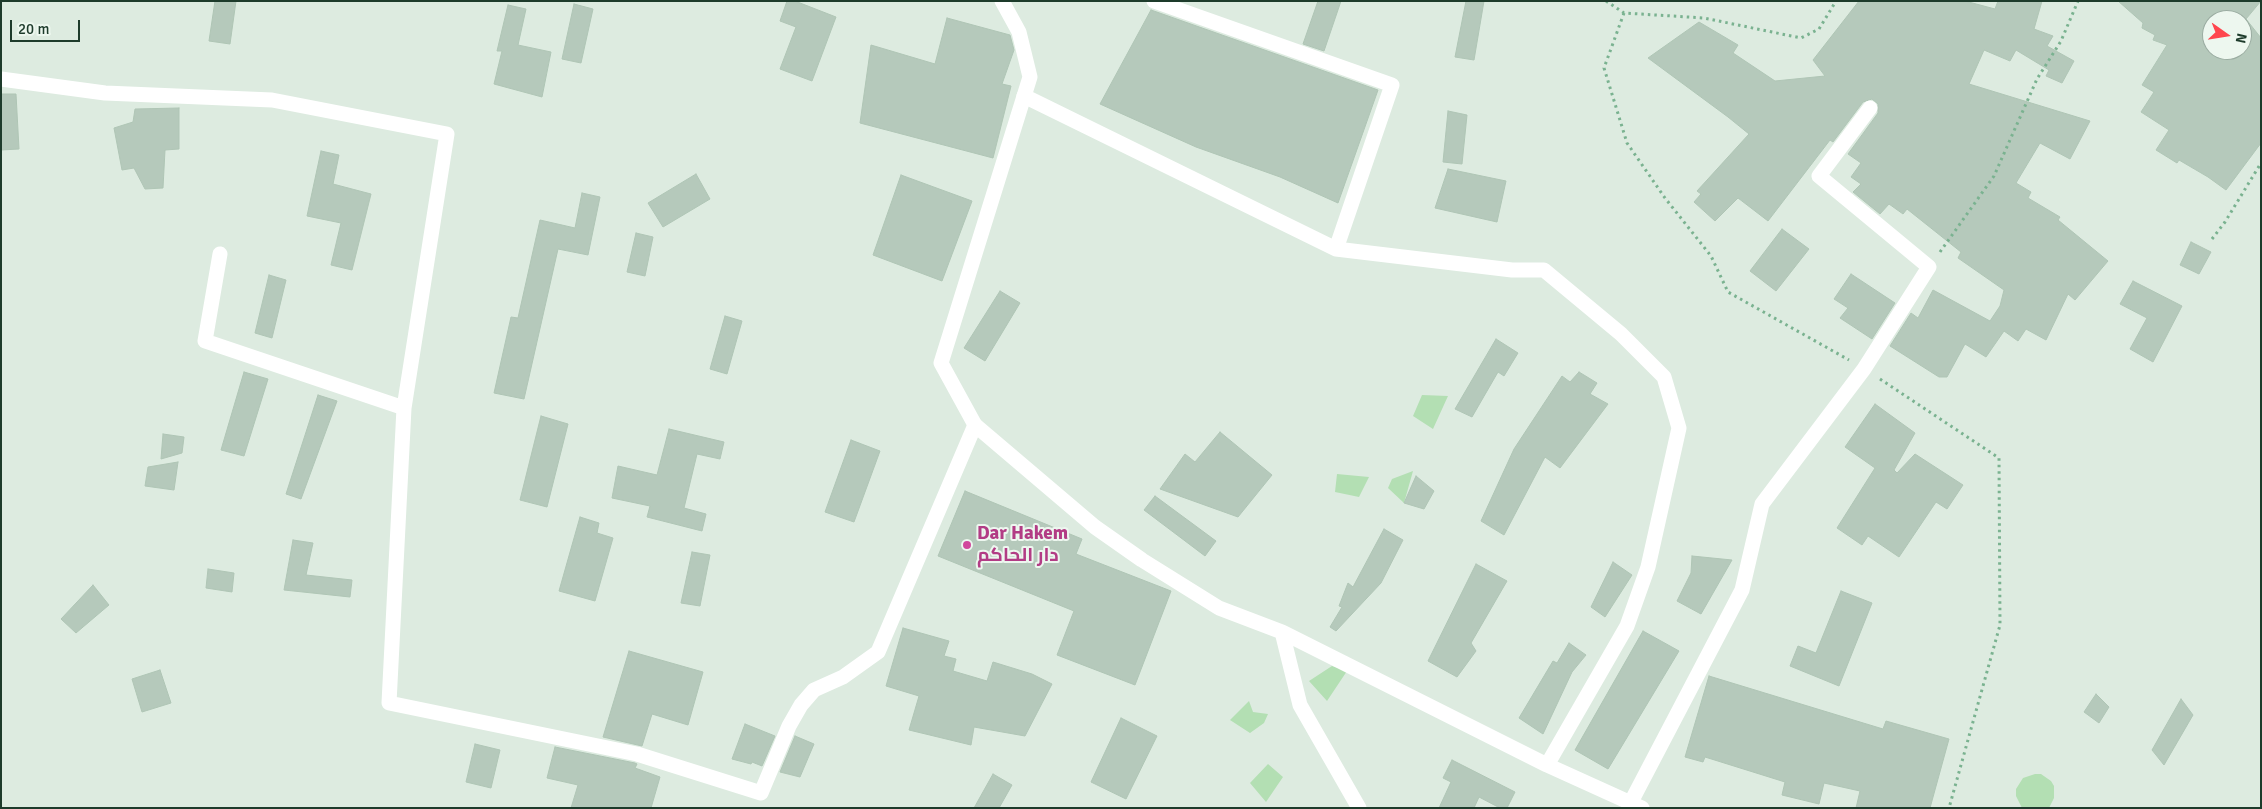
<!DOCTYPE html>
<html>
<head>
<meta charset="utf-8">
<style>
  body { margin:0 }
  #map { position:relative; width:2262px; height:809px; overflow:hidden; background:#ddebe0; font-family:Signika,sans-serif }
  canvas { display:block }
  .frame { position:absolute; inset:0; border:2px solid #1d3b2b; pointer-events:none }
  .north { position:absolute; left:2202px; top:10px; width:50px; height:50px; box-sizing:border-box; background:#edf7ef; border:1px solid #9aaca1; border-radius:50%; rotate:103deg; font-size:14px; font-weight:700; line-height:20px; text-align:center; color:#1d3b2b }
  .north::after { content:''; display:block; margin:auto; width:18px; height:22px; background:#ff464e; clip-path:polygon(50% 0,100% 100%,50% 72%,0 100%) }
  .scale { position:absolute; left:10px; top:20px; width:70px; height:22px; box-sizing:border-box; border:2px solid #1d3b2b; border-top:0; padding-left:6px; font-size:15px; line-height:18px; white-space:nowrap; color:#1d3b2b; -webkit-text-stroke:4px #edf7ef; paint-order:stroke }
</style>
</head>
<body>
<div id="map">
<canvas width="2262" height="809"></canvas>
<div class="frame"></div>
<div class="north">N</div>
<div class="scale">20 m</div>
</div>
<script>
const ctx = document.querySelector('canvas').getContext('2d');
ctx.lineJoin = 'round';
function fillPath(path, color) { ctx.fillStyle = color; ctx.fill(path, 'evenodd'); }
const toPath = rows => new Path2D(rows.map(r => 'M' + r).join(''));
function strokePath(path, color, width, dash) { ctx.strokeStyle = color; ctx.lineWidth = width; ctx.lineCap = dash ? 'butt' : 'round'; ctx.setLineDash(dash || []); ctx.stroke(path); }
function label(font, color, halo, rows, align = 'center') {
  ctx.font = font + ' Signika,Cairo,sans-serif'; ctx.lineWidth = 4; ctx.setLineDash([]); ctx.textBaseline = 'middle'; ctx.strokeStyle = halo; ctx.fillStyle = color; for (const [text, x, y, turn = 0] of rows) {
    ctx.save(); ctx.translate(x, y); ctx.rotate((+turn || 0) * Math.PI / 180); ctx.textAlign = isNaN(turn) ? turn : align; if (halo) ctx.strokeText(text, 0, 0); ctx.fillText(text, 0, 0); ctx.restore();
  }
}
const green = toPath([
  [1422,395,1448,396,1433,429,1413,416],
  [1413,471,1404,503,1388,488,1392,479],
  [1337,474,1369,477,1359,497,1335,492],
  [1332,666,1347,671,1327,701,1309,681],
  [1249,701,1253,712,1268,714,1264,723,1250,733,1230,720],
  [1268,764,1283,777,1266,802,1250,783],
  [2035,774,2041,774,2051,781,2054,786,2054,798,2049,808,2022,808,2016,796,2016,789,2023,778]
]);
const building = toPath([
  [215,1,236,1,230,44,209,41,215,1],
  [787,1,795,1,836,17,812,81,780,69,796,27,780,21,787,1],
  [1318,1,1341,1,1324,51,1303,44,1318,1],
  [1466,1,1484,1,1474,60,1455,57,1466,1],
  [1859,1,1965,1,1995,9,1998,1,2042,1,2034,29,2053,36,2047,46,2074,61,2062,83,2046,76,2049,70,2016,50,2010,61,1984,50,1969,84,2090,121,2070,159,2040,143,2016,183,2031,192,2028,198,2060,217,2058,220,2108,261,2075,300,2068,294,2046,340,2026,329,2018,341,2004,331,1986,357,1965,344,1947,377,1939,377,1890,346,1911,313,1918,318,1933,290,1990,321,2000,306,2004,290,1958,258,1961,252,1907,209,1903,214,1889,204,1880,214,1853,192,1861,184,1851,177,1861,163,1848,154,1878,113,1878,104,1872,99,1863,102,1833,142,1830,140,1768,221,1738,198,1715,221,1694,202,1701,194,1697,191,1749,134,1728,117,1648,58,1699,22,1738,45,1733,53,1775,81,1825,76,1813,60,1859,1],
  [2118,1,2261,1,2246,19,2261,38,2261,143,2226,190,2208,177,2179,160,2177,163,2156,150,2169,130,2141,112,2154,92,2142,85,2167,45,2153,40,2155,35,2142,28,2143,23,2118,1],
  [2212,20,2242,20,2242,50,2212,50,2212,20],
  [574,4,593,9,581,63,562,59,574,4],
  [508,5,526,9,518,45,551,52,542,97,494,84,502,51,497,51,508,5],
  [1151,10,1378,90,1338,203,1280,177,1196,147,1100,104,1151,10],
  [947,18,1010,35,1014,50,1002,84,1011,86,993,158,860,123,871,45,935,64,947,18],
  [1,94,16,94,19,149,1,150,1,94],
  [179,108,179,149,165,150,163,188,145,189,134,168,122,170,114,128,133,122,135,109,179,108],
  [1448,111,1467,115,1462,164,1443,162,1448,111],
  [321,151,339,155,333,184,371,194,352,270,331,265,341,223,307,216,321,151],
  [1448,169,1506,181,1497,222,1435,208,1448,169],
  [696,174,710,199,663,227,648,203,696,174],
  [901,175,972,201,942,281,873,255,901,175],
  [582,193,600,197,588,255,558,249,524,399,494,393,511,317,518,318,540,220,575,228,582,193],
  [1782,229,1809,249,1776,291,1750,271,1782,229],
  [636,233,653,237,645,276,627,272,636,233],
  [2191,242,2211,252,2199,274,2180,265,2191,242],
  [1851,274,1895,303,1872,339,1840,318,1848,308,1834,299,1851,274],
  [269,275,286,280,272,338,255,333,269,275],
  [2133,281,2182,306,2153,362,2130,349,2147,318,2120,304,2133,281],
  [1000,291,1020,303,985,361,964,348,1000,291],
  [725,316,742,321,727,374,710,369,725,316],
  [1496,339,1518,353,1504,376,1498,372,1472,417,1455,409,1496,339],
  [244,372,268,379,244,456,221,450,244,372],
  [1579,372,1597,383,1590,394,1608,404,1560,468,1545,457,1504,535,1481,521,1514,449,1562,376,1570,382,1579,372],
  [318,395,337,401,301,499,286,494,318,395],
  [1875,404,1915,433,1894,470,1897,473,1915,454,1963,485,1947,509,1936,502,1899,557,1868,536,1862,545,1837,528,1875,468,1845,447,1875,404],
  [541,416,568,424,547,507,520,500,541,416],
  [669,429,724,442,720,459,697,454,684,508,706,514,702,531,647,517,650,506,612,498,618,466,657,475,669,429],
  [1220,432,1272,475,1238,517,1160,489,1185,454,1195,462,1220,432],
  [163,434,184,437,182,453,161,459,163,434],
  [851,440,880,451,854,522,825,512,851,440],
  [178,462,174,490,145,486,148,467,178,462],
  [1416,476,1434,491,1424,509,1404,503,1416,476],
  [965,491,1082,539,1076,554,1171,591,1135,685,1057,655,1074,611,938,556,965,491],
  [1155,496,1216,541,1205,556,1144,510,1155,496],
  [580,517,599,523,597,533,613,538,595,601,559,591,580,517],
  [1384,529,1403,540,1381,583,1336,631,1330,627,1342,607,1339,606,1348,583,1353,587,1384,529],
  [293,540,313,543,306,575,352,580,350,597,284,590,293,540],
  [692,552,710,555,700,606,681,603,692,552],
  [1692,556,1732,560,1701,614,1677,601,1691,573,1692,556],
  [1613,562,1632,575,1605,617,1591,607,1613,562],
  [1476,564,1507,581,1471,643,1476,651,1457,677,1428,661,1476,564],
  [208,569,234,573,232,592,206,588,208,569],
  [93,585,109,605,76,633,61,619,93,585],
  [1841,591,1872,603,1839,686,1790,666,1798,646,1816,653,1841,591],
  [903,628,949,641,944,656,956,659,953,671,987,681,993,662,1032,674,1052,684,1025,736,974,727,971,745,909,730,919,696,886,686,903,628],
  [1643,631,1679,651,1608,769,1575,750,1643,631],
  [1569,643,1586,655,1572,672,1543,734,1519,718,1553,661,1557,663,1569,643],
  [629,651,703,672,688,725,652,714,642,746,603,737,629,651],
  [160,670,171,703,142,712,132,679,160,670],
  [1709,676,1883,729,1886,721,1949,739,1930,808,1856,808,1860,791,1824,783,1819,804,1782,795,1785,782,1705,757,1703,762,1685,757,1709,676],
  [2096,694,2109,707,2099,723,2084,712,2096,694],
  [2181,699,2193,715,2164,765,2152,750,2181,699],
  [1121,718,1157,736,1126,799,1091,782,1121,718],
  [745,724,775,736,762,766,752,762,751,764,732,759,745,724],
  [795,736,814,744,800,777,780,772,795,736],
  [475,744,500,750,491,788,466,782,475,744],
  [555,747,635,763,637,764,635,768,660,777,651,808,571,808,578,785,547,778,555,747],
  [1452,760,1515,792,1507,808,1500,808,1479,797,1474,808,1439,808,1451,782,1443,778,1452,760],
  [993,774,1012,785,999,808,974,808,993,774]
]);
const path = toPath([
  [1606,1,1624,13,1704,18,1801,38,1819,29,1836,1],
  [1624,13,1604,68,1627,143,1665,198,1711,256,1728,292,1849,360],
  [2212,239,2225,222,2261,163],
  [1940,252,1994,176,2037,79,2061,41,2078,1],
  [1880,379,1999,458,2000,625,1949,808]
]);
const minor = toPath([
  [1154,1,1392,85,1336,249],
  [1,79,105,93,272,100,447,134,404,408,389,703,637,754,761,793,789,726,801,705,814,690,843,677,878,652,975,425,1095,527,1142,560,1219,608,1282,632,1547,765,1642,808],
  [1024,96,1336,249,1512,270,1544,270,1621,334,1664,377,1679,428,1648,567,1627,626,1547,765],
  [220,254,205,341,404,408],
  [1282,632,1300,705,1359,808],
  [1631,802,1742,590,1762,504,1864,369,1929,267,1819,176,1870,108]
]);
const tertiary = toPath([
  [975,425,941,363,1030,77,1019,32,1002,1]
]);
const markers = [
  [967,545,5,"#d1479c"]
];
const hotelNames = [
  ["Dar Hakem",977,534],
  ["دار الحاكم",977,556]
];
fillPath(green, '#b3dfb3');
fillPath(building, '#b5c9bb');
strokePath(building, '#afc5b5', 1);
strokePath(path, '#7ab290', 3, [2.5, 4]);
strokePath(minor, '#fff', 15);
strokePath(tertiary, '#fff', 15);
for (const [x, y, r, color] of markers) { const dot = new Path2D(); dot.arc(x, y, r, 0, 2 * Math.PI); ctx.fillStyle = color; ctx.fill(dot); strokePath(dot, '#edf7ef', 2); }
label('bold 19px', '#b23c85', '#edf7ef', hotelNames, 'left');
</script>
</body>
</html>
